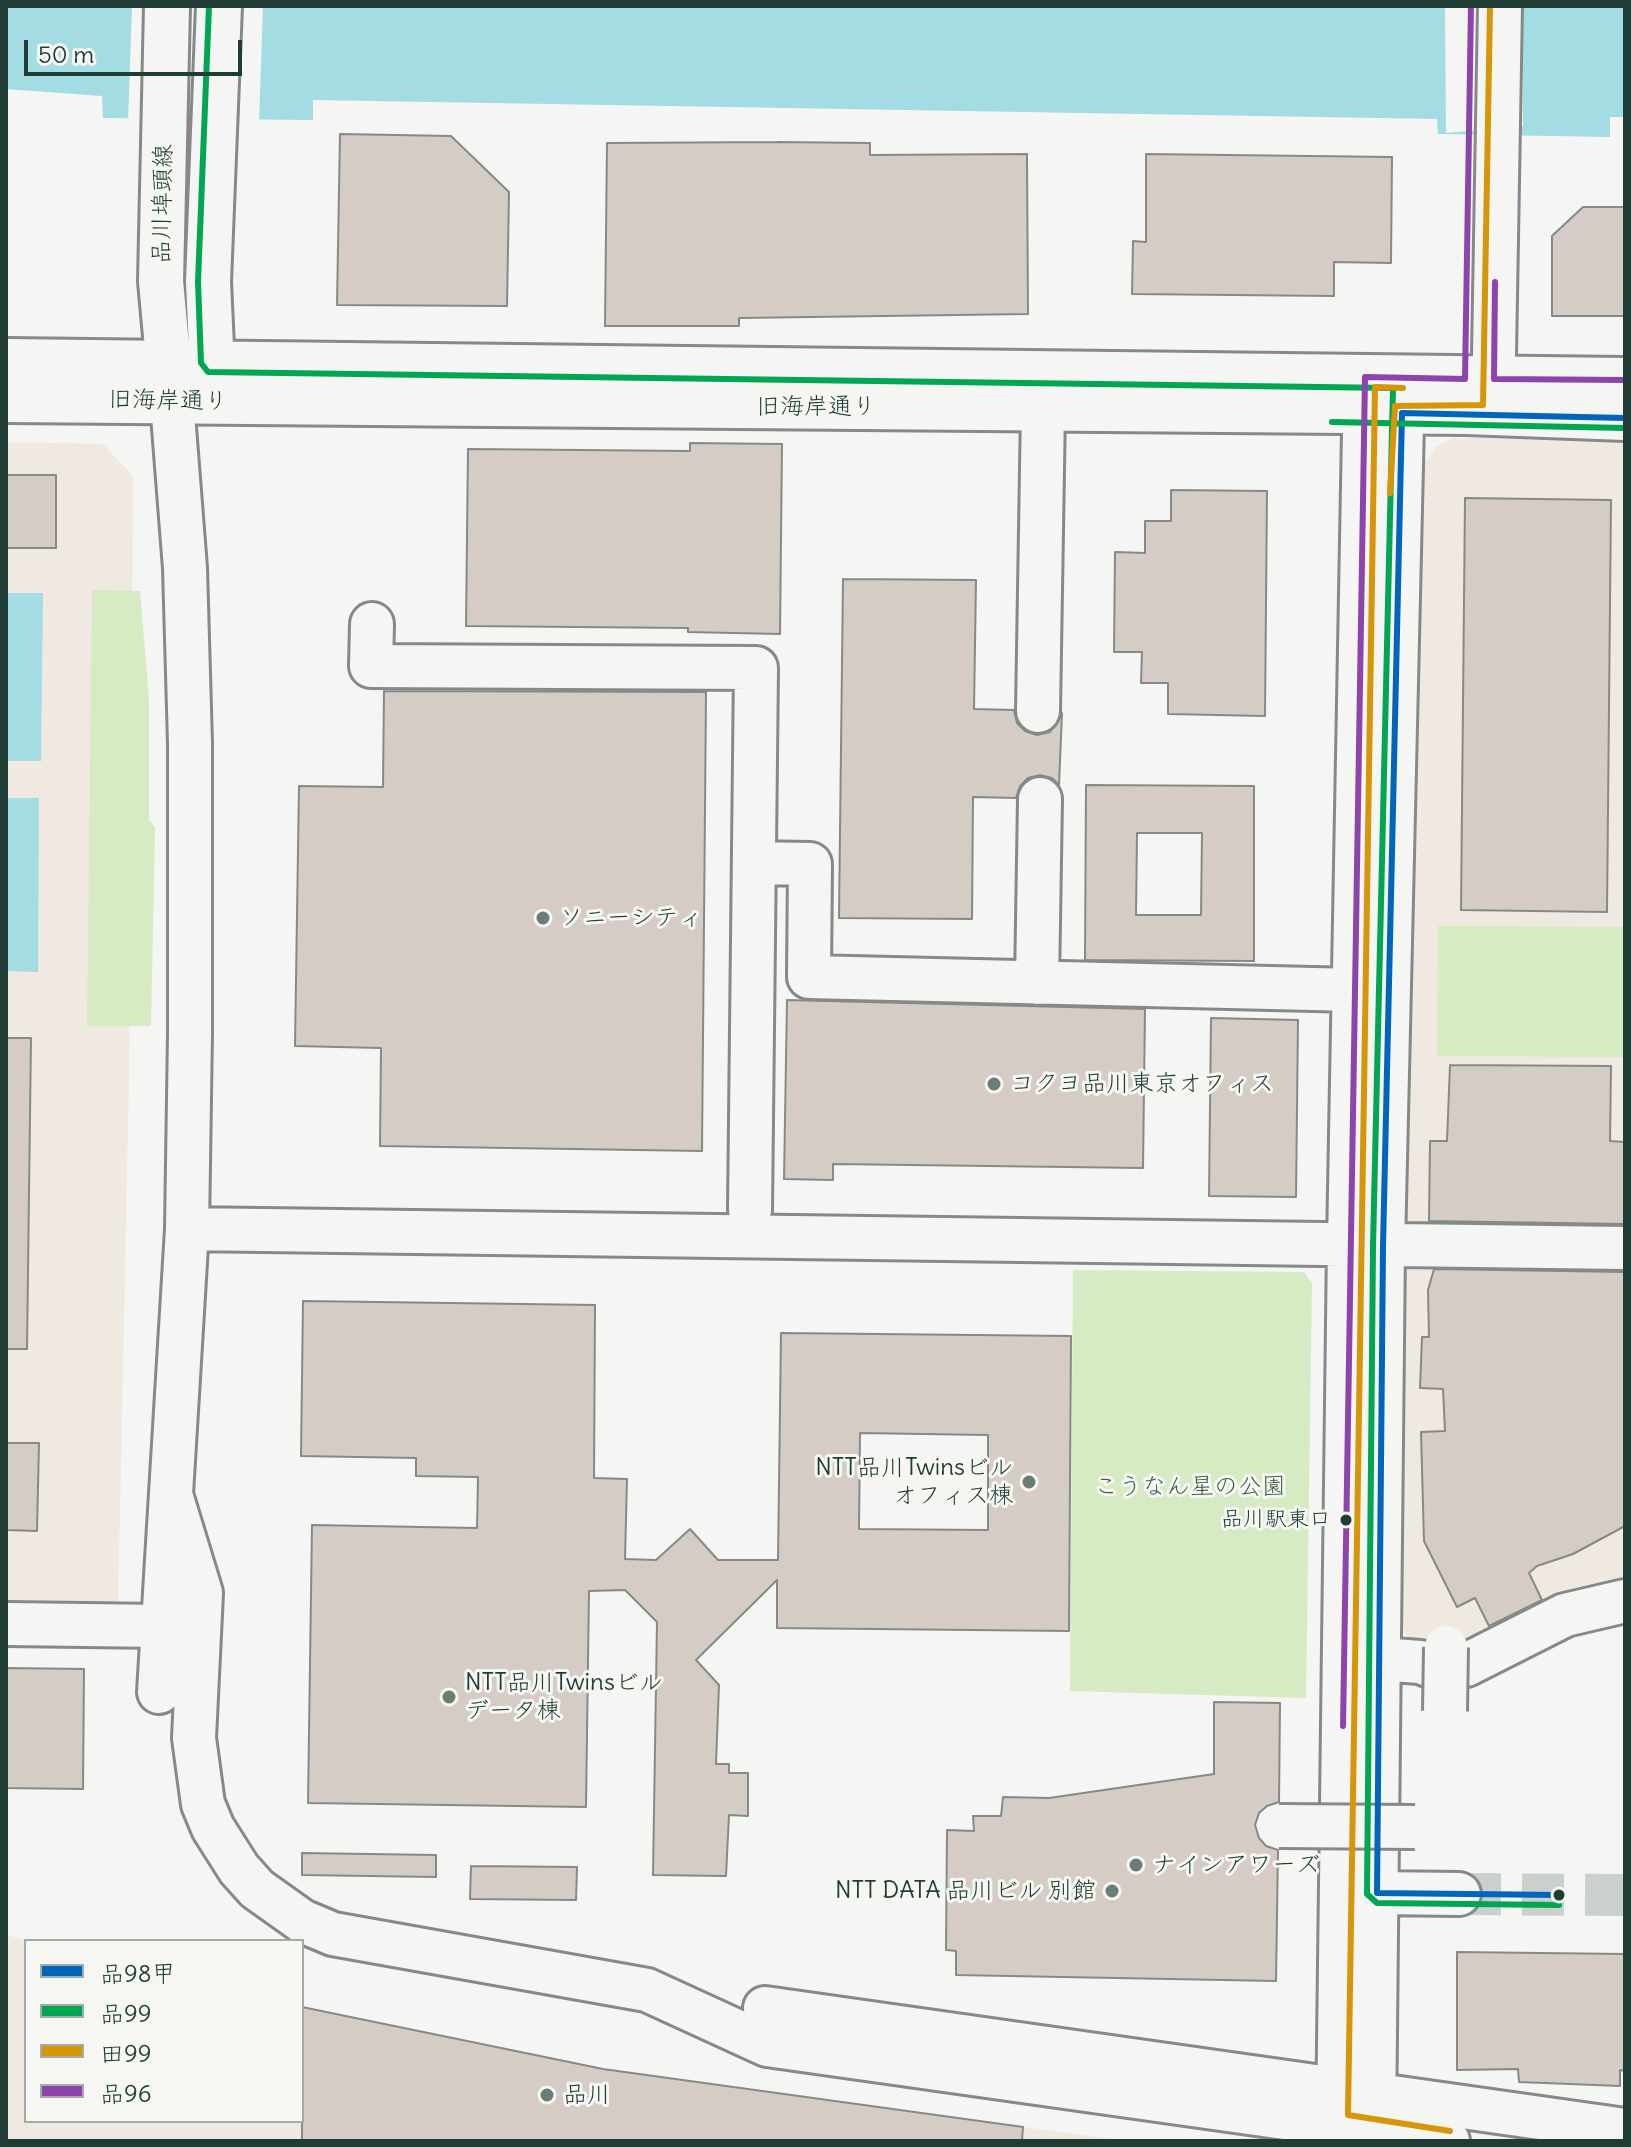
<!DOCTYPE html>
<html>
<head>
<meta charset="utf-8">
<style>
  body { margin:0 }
  #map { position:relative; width:1631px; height:2147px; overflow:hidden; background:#f5f5f3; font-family:Delius,"Klee One",sans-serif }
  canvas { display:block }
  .frame { position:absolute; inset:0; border:8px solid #1f3d34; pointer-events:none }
  .legend { position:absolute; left:24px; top:1939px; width:280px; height:184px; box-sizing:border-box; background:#f6f6f2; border:2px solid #a0aca6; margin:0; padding:10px 14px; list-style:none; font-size:24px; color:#1f3d34 }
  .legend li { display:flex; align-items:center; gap:16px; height:40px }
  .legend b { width:40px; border:2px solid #a0aca6 }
  .scale { position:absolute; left:24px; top:40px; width:218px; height:36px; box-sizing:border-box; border:4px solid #1f3d34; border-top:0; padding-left:10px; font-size:24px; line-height:28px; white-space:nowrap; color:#1f3d34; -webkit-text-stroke:6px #f6f6f2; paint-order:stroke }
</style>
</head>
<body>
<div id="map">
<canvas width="1631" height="2147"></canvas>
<div class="frame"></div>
<ul class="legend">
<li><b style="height:10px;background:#0065bd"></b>品98甲</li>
<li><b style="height:10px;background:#00a651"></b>品99</li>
<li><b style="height:10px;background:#d79608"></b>田99</li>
<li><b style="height:10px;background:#8e44ad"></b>品96</li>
</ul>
<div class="scale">50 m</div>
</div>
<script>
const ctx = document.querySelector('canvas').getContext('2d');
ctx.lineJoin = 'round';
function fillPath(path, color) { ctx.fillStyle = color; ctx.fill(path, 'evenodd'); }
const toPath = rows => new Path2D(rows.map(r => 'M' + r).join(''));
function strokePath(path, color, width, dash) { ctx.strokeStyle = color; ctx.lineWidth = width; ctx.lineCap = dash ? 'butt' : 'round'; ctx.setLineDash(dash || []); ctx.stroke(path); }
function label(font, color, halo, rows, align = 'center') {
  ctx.font = font + ' Delius,"Klee One",sans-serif'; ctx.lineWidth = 6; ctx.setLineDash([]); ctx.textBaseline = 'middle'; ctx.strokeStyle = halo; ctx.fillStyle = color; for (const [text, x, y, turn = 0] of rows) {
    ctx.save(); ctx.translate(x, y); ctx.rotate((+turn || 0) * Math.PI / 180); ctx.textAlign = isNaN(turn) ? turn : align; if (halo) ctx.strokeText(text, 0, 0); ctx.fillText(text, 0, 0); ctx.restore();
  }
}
const built = toPath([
  [1452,438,1625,438,1625,1592,1478,1647,1410,1641,1400,1622,1401,1293,1421,466,1437,446],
  [6,442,103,444,133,476,129,1078,118,1608,6,1608],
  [6,1935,30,1941,26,1941,26,2121,302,2121,302,2007,603,2069,1126,2141,6,2141]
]);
const green = toPath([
  [92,590,140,591,149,699,149,820,155,827,151,1026,87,1027],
  [1438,926,1625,927,1625,1057,1437,1056],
  [1073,1270,1304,1272,1312,1283,1306,1698,1070,1691]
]);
const water = toPath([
  [6,6,1625,6,1625,117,1610,117,1610,137,1438,134,1437,119,313,100,313,120,103,118,102,96,6,89],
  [6,593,43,593,41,761,6,761],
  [6,798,39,798,38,972,6,971]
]);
const pier = toPath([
  [132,6,263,6,259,123,128,122],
  [1445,6,1523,6,1523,126,1446,133]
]);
const building = toPath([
  [340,134,451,136,509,192,507,306,337,305,340,134],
  [778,142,870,143,870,155,1027,154,1028,314,739,318,739,326,605,326,607,143,778,142],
  [1146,154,1392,157,1391,263,1334,262,1334,296,1132,294,1133,241,1146,242,1146,154],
  [1583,207,1625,207,1625,316,1552,316,1552,236,1583,207],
  [690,443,782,444,780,634,688,632,688,628,466,626,468,449,690,451,690,443],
  [6,475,56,475,56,548,6,548,6,475],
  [1171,490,1267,491,1265,716,1168,714,1168,683,1141,683,1142,652,1114,652,1115,552,1145,553,1145,521,1171,521,1171,490],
  [1465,498,1611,500,1607,912,1461,910,1465,498],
  [843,579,976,580,974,709,1014,710,1017,723,1025,731,1037,735,1050,732,1062,713,1059,785,1052,778,1040,775,1028,778,1020,786,1016,798,973,797,972,919,839,918,843,579],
  [384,691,706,692,702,1151,380,1146,381,1048,295,1046,299,786,383,787,384,691],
  [1086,785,1254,786,1254,961,1085,960,1086,785],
  [1137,833,1202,833,1201,915,1136,915,1137,833],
  [787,1000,1145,1009,1143,1168,833,1164,833,1180,784,1179,787,1000],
  [1211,1018,1298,1020,1296,1197,1209,1196,1211,1018],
  [6,1038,31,1038,27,1349,6,1349,6,1038],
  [1450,1065,1611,1066,1610,1141,1625,1142,1625,1224,1429,1221,1430,1141,1447,1141,1450,1065],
  [1434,1269,1625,1272,1625,1526,1573,1554,1537,1566,1529,1573,1542,1600,1489,1626,1475,1598,1457,1607,1424,1541,1421,1432,1445,1431,1443,1389,1420,1388,1422,1337,1429,1337,1428,1290,1434,1269],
  [303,1301,595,1305,594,1478,627,1479,625,1559,656,1560,690,1529,718,1560,778,1560,781,1333,1071,1336,1069,1631,777,1628,777,1580,696,1660,719,1685,716,1764,729,1764,729,1773,748,1773,748,1816,729,1815,726,1876,653,1875,657,1622,625,1590,589,1591,586,1807,308,1803,312,1525,477,1528,478,1477,416,1476,416,1458,301,1456,303,1301],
  [860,1433,988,1435,988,1530,859,1529,860,1433],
  [6,1443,39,1443,37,1531,6,1530,6,1443],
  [6,1668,84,1669,83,1789,6,1788,6,1668],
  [1214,1702,1280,1703,1279,1802,1267,1806,1259,1813,1255,1825,1259,1838,1266,1846,1278,1850,1276,1981,956,1975,956,1951,946,1950,947,1830,974,1831,973,1816,1001,1816,1003,1797,1049,1798,1214,1774,1214,1702],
  [302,1853,436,1855,436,1877,302,1875,302,1853],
  [471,1866,577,1867,576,1900,470,1899,471,1866],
  [1457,1952,1625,1954,1625,2071,1620,2070,1620,2086,1519,2082,1518,2069,1457,2070,1457,1952],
  [302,2007,603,2069,1023,2127,1022,2141,302,2141,302,2007]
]);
const minorTunnel = toPath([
  [1459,1894,1625,1895]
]);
const minor = toPath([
  [1493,413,1500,6],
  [372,624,371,666,756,668,750,1210],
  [1038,711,1043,409],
  [754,863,810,864,809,977,1355,990],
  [1037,983,1040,799],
  [187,1229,1625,1248],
  [172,1498,201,1593,194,1738,203,1804,213,1828,239,1869,257,1889,302,1921,333,1934,647,1990,767,2045,1448,2141],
  [6,1624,163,1626],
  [1380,1659,1420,1662,1433,1667],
  [1466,1665,1565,1615,1625,1601],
  [159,1692,187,1229,190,1033,190,744,185,568,172,402],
  [1377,1893,1459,1894],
  [765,2008,1625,2130],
  [1338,2124,1349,1244,1365,378],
  [1374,2129,1383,1246,1403,379]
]);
const major = toPath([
  [167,6,161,281,171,391],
  [6,361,1625,380],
  [213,391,208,282,219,6],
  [6,400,1467,412,1625,418]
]);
const minorBridge = toPath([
  [1445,1711,1446,1647],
  [1279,1826,1415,1827]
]);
const bus1 = toPath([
  [1402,413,1625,418],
  [1377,1893,1383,1246,1402,413],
  [1377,1893,1559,1895]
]);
const bus2 = toPath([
  [209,6,198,282,201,363,208,372,1393,388,1373,1246,1367,1894,1377,1903,1559,1905],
  [1332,422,1625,428]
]);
const bus3 = toPath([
  [1403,388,1375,387,1348,2115,1450,2131],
  [1390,493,1395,406,1483,405,1490,6]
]);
const bus4 = toPath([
  [1495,282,1494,379,1625,380],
  [1343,1726,1365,377,1465,379,1471,6]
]);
const markers = [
  [543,918,8,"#6a7d77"],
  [994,1084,8,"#6a7d77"],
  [1029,1482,8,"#6a7d77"],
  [1346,1520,7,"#1f3d34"],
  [449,1697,8,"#6a7d77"],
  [1136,1865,8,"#6a7d77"],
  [1112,1891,8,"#6a7d77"],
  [1559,1895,7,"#1f3d34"],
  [547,2095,8,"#6a7d77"]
];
const busNames = [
  ["品川駅東口",1331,1520]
];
const streetNames = [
  ["品川埠頭線",163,204,-89],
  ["旧海岸通り",168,401,1],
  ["旧海岸通り",816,407]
];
const poiNames = [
  ["ソニーシティ",559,918],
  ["コクヨ品川東京オフィス",1010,1084],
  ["NTT品川Twinsビル",1013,1468,"right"],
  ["オフィス棟",1013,1496,"right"],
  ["NTT品川Twinsビル",465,1683],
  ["データ棟",465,1711],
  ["ナインアワーズ",1152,1865],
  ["NTT DATA 品川ビル 別館",1096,1891,"right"],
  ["品川",563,2095]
];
const parkNames = [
  ["こうなん星の公園",1190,1487]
];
fillPath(built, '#f0e9e1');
fillPath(green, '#d6eac3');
fillPath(water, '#a4dce4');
fillPath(pier, '#f5f5f3');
fillPath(building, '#d5cdc5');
strokePath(building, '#858a88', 2);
strokePath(minorTunnel, '#cad0cd', 42, [42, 21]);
strokePath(minor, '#858a88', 48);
strokePath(major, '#858a88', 50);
strokePath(minor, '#f5f5f3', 42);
strokePath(major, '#f5f5f3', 44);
strokePath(minorBridge, '#858a88', 48, []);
strokePath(minorBridge, '#f5f5f3', 42);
strokePath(bus1, '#0065bd', 6);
strokePath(bus2, '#00a651', 6);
strokePath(bus3, '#d79608', 6);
strokePath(bus4, '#8e44ad', 6);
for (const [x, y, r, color] of markers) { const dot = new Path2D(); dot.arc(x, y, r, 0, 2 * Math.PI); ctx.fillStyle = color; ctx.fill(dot); strokePath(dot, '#f6f6f2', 3); }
label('22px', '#1f3d34', '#f6f6f2', busNames, 'right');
label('24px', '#1f3d34', '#f6f6f2', streetNames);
label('24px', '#1f3d34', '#f6f6f2', poiNames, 'left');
label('24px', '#3f5e49', '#f6f6f2', parkNames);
</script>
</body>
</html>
